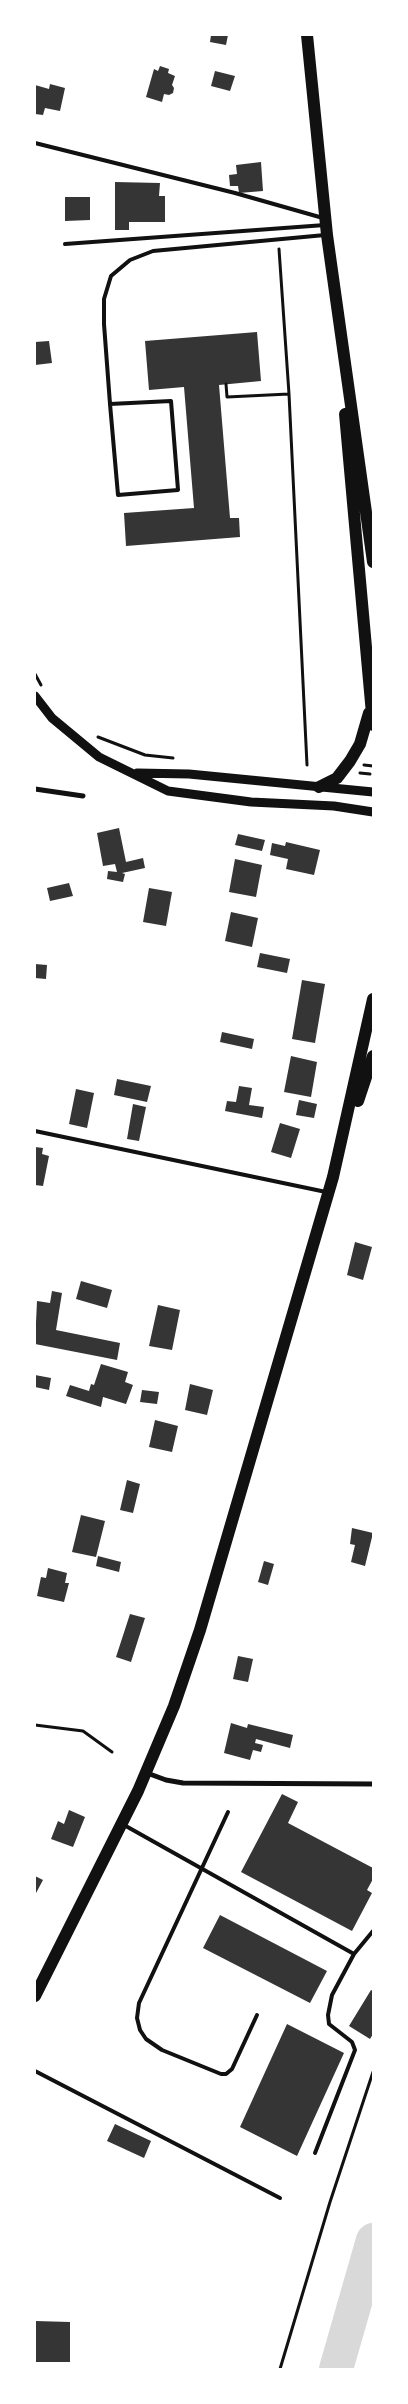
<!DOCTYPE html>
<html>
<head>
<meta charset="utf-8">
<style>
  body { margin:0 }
  #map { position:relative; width:408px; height:2404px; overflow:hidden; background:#fff; font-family:"Archivo Narrow",sans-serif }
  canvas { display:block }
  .frame { position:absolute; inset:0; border:36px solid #fff; pointer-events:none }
</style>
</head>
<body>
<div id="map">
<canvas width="408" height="2404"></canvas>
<div class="frame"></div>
</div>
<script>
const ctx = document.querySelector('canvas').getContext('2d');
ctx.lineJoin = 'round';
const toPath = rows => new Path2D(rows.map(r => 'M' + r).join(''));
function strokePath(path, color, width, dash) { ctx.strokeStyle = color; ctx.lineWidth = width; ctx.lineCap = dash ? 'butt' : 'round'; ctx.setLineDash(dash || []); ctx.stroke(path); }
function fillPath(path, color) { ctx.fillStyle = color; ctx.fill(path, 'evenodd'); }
const river = toPath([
  [336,2369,373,2240]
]);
const building = toPath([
  [211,35,228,35,226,45,210,42],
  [160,66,169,69,168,73,175,76,172,85,174,88,173,93,169,95,164,94,162,102,146,97,154,69,158,71],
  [215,71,235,76,230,91,211,86],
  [50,84,65,88,60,111,45,108,43,115,35,114,35,85,49,89],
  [261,162,263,191,239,193,238,186,230,186,229,175,237,174,236,165],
  [115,182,160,183,159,196,165,196,165,222,129,222,129,230,115,230],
  [65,197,90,197,90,220,65,221],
  [257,332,261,381,219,385,230,518,239,518,240,537,126,546,124,513,194,508,184,387,149,390,145,341],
  [49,341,52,363,35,365,35,342],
  [119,828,126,862,143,858,145,868,122,873,125,874,123,882,107,879,108,871,117,872,115,864,103,866,97,833],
  [238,834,265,840,262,851,235,845],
  [286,842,320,850,314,875,286,869,288,859,270,855,272,843,285,846],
  [235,859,262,865,256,897,229,892],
  [69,883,73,896,50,901,47,888],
  [149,888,172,892,166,926,143,922],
  [231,912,258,918,252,947,225,941],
  [260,953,290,959,287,973,257,967],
  [35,964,47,965,46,979,35,978],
  [302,980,325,984,315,1043,292,1039],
  [222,1032,254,1039,252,1049,220,1042],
  [291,1056,317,1062,311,1097,284,1092],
  [117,1079,151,1086,147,1102,114,1095],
  [239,1086,252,1088,249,1105,264,1107,262,1118,225,1111,227,1101,236,1102],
  [76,1089,94,1093,87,1128,69,1124],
  [299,1100,317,1104,314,1118,296,1115],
  [133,1104,146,1107,139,1141,127,1139],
  [280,1123,300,1129,291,1158,271,1152],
  [35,1147,43,1148,42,1154,49,1156,43,1186,35,1185],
  [355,1242,372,1247,363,1280,347,1275],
  [81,1281,112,1290,107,1308,76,1299],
  [52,1291,62,1293,56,1330,120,1343,117,1360,35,1344,37,1301,50,1303],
  [158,1305,180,1310,172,1350,149,1346],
  [101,1364,128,1372,125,1382,133,1385,126,1404,103,1397,101,1407,66,1396,70,1385,89,1391,91,1384,94,1385],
  [35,1375,51,1378,49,1390,35,1387],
  [190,1384,213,1390,207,1415,185,1410],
  [142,1390,159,1392,157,1404,140,1402],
  [155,1420,178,1426,172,1452,149,1447],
  [127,1480,140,1484,133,1513,120,1510],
  [81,1515,105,1521,96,1557,72,1552],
  [352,1528,373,1533,365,1566,351,1562,355,1545,350,1544],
  [98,1556,121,1562,119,1572,96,1566],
  [264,1561,274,1564,268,1585,258,1582],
  [48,1568,67,1573,65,1583,69,1583,64,1602,37,1596,41,1577,46,1578],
  [130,1614,145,1618,131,1662,116,1657],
  [238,1656,253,1659,248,1682,233,1679],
  [231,1723,247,1728,248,1724,293,1735,290,1748,256,1739,255,1743,263,1745,261,1752,253,1750,250,1760,224,1753],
  [282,1794,298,1802,288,1823,373,1868,373,1879,367,1890,372,1893,352,1931,241,1872],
  [69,1810,85,1817,73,1847,51,1839,58,1821,64,1824],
  [35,1876,43,1880,35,1895],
  [220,1915,327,1971,310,2003,203,1948],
  [371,1990,373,1991,373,2034,370,2039,349,2026],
  [287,2024,344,2053,297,2156,240,2127],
  [115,2124,151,2141,144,2158,107,2141],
  [35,2321,70,2322,70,2362,35,2362]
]);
const path = toPath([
  [279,249,289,394,307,765],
  [226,384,227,397,289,394],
  [35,674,41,685],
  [98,737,145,755,173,758],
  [364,765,373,766],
  [360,773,370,774],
  [35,1725,83,1731,112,1752],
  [280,2369,330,2202,373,2072]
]);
const service = toPath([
  [35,143,235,193,323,218],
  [65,244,325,225],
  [110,404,171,401,178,490,118,495,110,404,104,324,104,299,111,276,130,260,153,251,325,235],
  [35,1131,326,1192],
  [228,1812,139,2003,137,2018,140,2030,146,2039,162,2050,221,2074,226,2074,232,2069,257,2015],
  [124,1825,354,1954],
  [35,2071,280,2198],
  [315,2153,355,2050,352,2042,329,2024,328,2015,332,1995,354,1954,373,1931]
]);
const minor = toPath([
  [35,789,83,796],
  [147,1773,166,1780,183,1783,373,1784]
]);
const tertiary = toPath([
  [35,696,52,718,99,757,168,791,251,802,334,806,373,812],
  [137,773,189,774,373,792]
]);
const primary = toPath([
  [307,35,327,235,373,562],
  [345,414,373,725],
  [319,787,337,778,350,761,360,744,369,713],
  [358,1101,373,1056],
  [35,1996,138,1791,174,1706,200,1630,333,1177,373,999]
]);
strokePath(river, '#d9d9d9', 34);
fillPath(building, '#353535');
strokePath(path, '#111', 3);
strokePath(service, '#111', 4);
strokePath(minor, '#111', 5);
strokePath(tertiary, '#111', 9);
strokePath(primary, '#111', 12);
</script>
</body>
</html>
